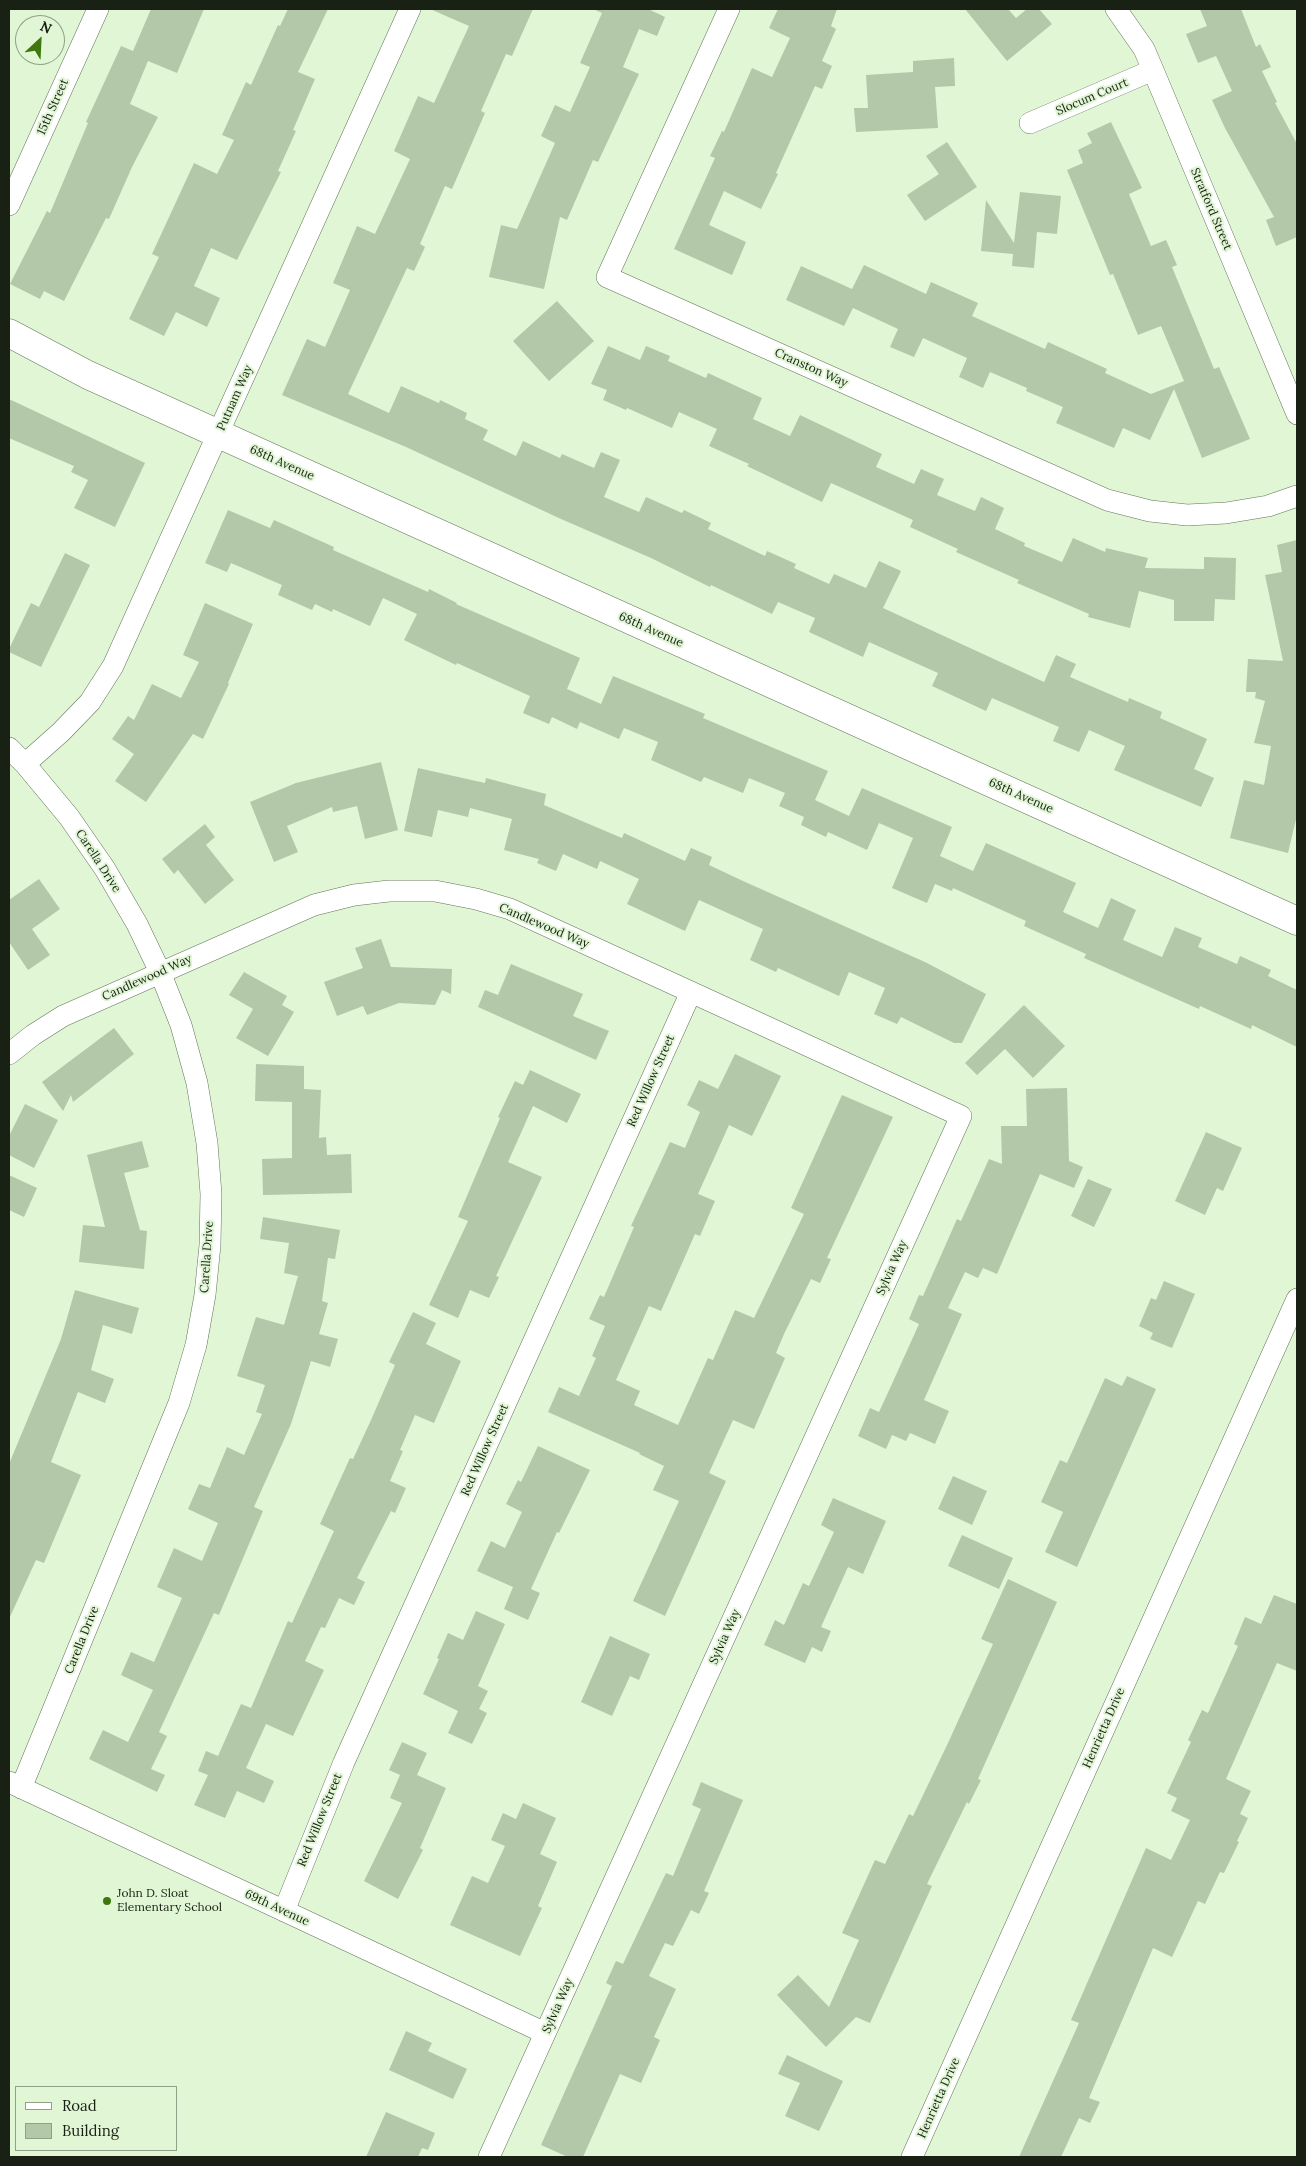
<!DOCTYPE html>
<html>
<head>
<meta charset="utf-8">
<style>
  body { margin:0 }
  #map { position:relative; width:1306px; height:2166px; overflow:hidden; background:#e0f6d5; font-family:Lora,serif }
  canvas { display:block }
  .frame { position:absolute; inset:0; border:10px solid #192115; pointer-events:none }
  .legend { position:absolute; left:15px; top:2086px; width:162px; height:65px; box-sizing:border-box; background:#e0f6d5; border:1px solid #90a188; margin:0; padding:6px 9px; list-style:none; font-size:15px; color:#192115 }
  .legend li { display:flex; align-items:center; gap:10px; height:25px }
  .legend b { width:25px; border:1px solid #90a188 }
  .north { position:absolute; left:15px; top:15px; width:50px; height:50px; box-sizing:border-box; background:#e0f6d5; border:1px solid #90a188; border-radius:50%; rotate:25deg; font-size:14px; font-weight:700; line-height:20px; text-align:center; color:#192115 }
  .north::after { content:''; display:block; margin:auto; width:18px; height:22px; background:#3e770b; clip-path:polygon(50% 0,100% 100%,50% 72%,0 100%) }
</style>
</head>
<body>
<div id="map">
<canvas width="1306" height="2166"></canvas>
<div class="frame"></div>
<ul class="legend">
<li><b style="height:6px;background:#fff"></b>Road</li>
<li><b style="height:14px;background:#b3c8a9"></b>Building</li>
</ul>
<div class="north">N</div>
</div>
<script>
const ctx = document.querySelector('canvas').getContext('2d');
ctx.lineJoin = 'round';
function fillPath(path, color) { ctx.fillStyle = color; ctx.fill(path, 'evenodd'); }
const toPath = rows => new Path2D(rows.map(r => 'M' + r).join(''));
function strokePath(path, color, width, dash) { ctx.strokeStyle = color; ctx.lineWidth = width; ctx.lineCap = dash ? 'butt' : 'round'; ctx.setLineDash(dash || []); ctx.stroke(path); }
function label(font, color, halo, rows, align = 'center') {
  ctx.font = font + ' Lora,serif'; ctx.lineWidth = 4; ctx.setLineDash([]); ctx.textBaseline = 'middle'; ctx.strokeStyle = halo; ctx.fillStyle = color; for (const [text, x, y, turn = 0] of rows) {
    ctx.save(); ctx.translate(x, y); ctx.rotate((+turn || 0) * Math.PI / 180); ctx.textAlign = isNaN(turn) ? turn : align; if (halo) ctx.strokeText(text, 0, 0); ctx.fillText(text, 0, 0); ctx.restore();
  }
}
const building = toPath([
  [151,9,204,9,177,73,148,61,130,104,158,117,132,167,109,219,106,218,64,301,44,291,40,299,10,284,47,211,50,213,88,123,86,122,121,46,133,51],
  [288,9,328,9,298,72,315,79,293,130,296,131,278,171,281,172,237,260,211,248,194,286,220,298,207,327,176,312,164,336,129,319,159,257,152,254,194,163,217,174,234,140,222,135,246,82,251,85,278,25,280,26],
  [430,9,533,9,512,56,506,54,481,111,485,113,452,189,445,186,420,244,425,247,414,271,407,268,348,394,389,413,401,386,439,403,440,400,467,413,465,419,488,430,483,440,516,456,523,441,560,458,562,454,594,468,601,452,620,460,604,497,639,512,646,497,682,513,684,510,711,523,708,529,765,556,767,551,796,564,794,568,829,584,834,574,866,588,879,561,901,571,883,608,1044,682,1056,655,1076,664,1070,677,1128,702,1129,698,1162,712,1160,718,1207,739,1194,769,1214,778,1201,807,1114,770,1125,746,1089,730,1079,752,1053,741,1059,727,992,698,986,711,932,686,938,673,900,656,869,642,863,657,809,632,815,618,778,602,772,614,711,585,710,587,651,558,561,519,406,447,282,395,307,339,325,347,350,290,333,283,357,226,375,234,410,159,394,151,418,96,434,103,469,26],
  [593,9,648,9,665,17,657,36,639,29,623,67,639,74,598,162,593,160,567,220,560,217,544,289,489,277,501,225,517,229,555,143,541,136,555,105,570,112,590,67,580,63,602,13],
  [778,9,837,9,831,26,836,29,822,61,832,66,822,89,815,86,776,173,778,174,761,209,724,191,709,225,746,242,732,275,674,249,715,158,710,156,722,131,724,132,752,68,772,77,790,38,769,28],
  [965,9,1008,9,1016,18,1027,9,1039,9,1052,24,1007,61],
  [1200,9,1241,9,1256,47,1260,44,1271,67,1262,71,1277,102,1275,103,1297,144,1297,237,1276,246,1266,220,1274,217,1225,128,1212,100,1232,91,1216,56,1198,63,1186,34,1207,26],
  [954,58,955,86,935,87,938,128,856,132,854,108,868,108,866,75,913,72,913,61],
  [1111,122,1142,188,1129,194,1151,246,1166,240,1177,265,1172,267,1214,369,1219,367,1250,439,1202,458,1174,389,1150,440,1123,428,1114,448,1056,423,1063,407,1026,391,1027,388,990,372,983,388,959,377,967,358,923,338,914,357,890,347,898,329,853,308,844,326,786,300,801,266,852,289,864,265,926,294,931,282,978,303,972,316,1045,349,1048,342,1107,369,1105,373,1151,394,1184,381,1161,326,1138,335,1113,274,1110,275,1067,170,1083,163,1078,150,1092,143,1087,133],
  [947,142,977,187,925,221,907,195,939,174,926,156],
  [1020,192,1061,196,1057,234,1037,232,1034,268,1012,266,1013,254,981,251,986,200,1014,243],
  [557,301,594,341,549,381,513,341],
  [608,346,640,360,646,346,670,356,668,361,706,378,708,373,762,398,753,419,790,436,800,415,882,454,876,467,914,484,921,469,944,479,937,495,975,511,981,497,1004,508,995,529,1025,543,1024,546,1062,562,1073,538,1105,552,1106,548,1148,558,1145,568,1204,569,1204,557,1236,558,1235,600,1215,599,1214,621,1174,621,1174,600,1139,591,1130,628,1088,617,1089,614,1017,583,1019,580,956,552,958,549,910,527,913,520,831,483,822,502,747,466,749,464,709,446,717,429,679,412,672,428,627,408,626,410,603,400,607,390,591,384],
  [9,399,145,463,115,527,74,508,88,480,71,472,74,466,9,438],
  [228,510,270,528,274,520,334,547,333,550,428,592,429,589,457,603,456,604,580,658,567,689,601,704,613,676,705,714,703,718,828,771,815,800,849,816,862,788,952,827,940,856,973,871,986,843,1076,883,1063,912,1098,928,1111,898,1136,910,1123,940,1162,957,1175,927,1202,938,1198,947,1237,964,1240,956,1271,970,1268,976,1297,990,1297,1047,1252,1025,1251,1029,1200,1006,1199,1009,1084,958,1086,954,1024,926,1026,921,953,888,952,891,935,884,927,903,892,888,913,838,879,823,867,850,828,832,826,837,801,825,804,817,779,806,785,793,749,778,743,793,704,777,701,782,651,760,658,742,624,728,619,739,580,722,577,729,552,717,549,724,523,713,530,696,457,663,456,665,404,640,417,614,383,598,370,626,333,609,332,612,315,604,312,610,278,595,282,585,231,563,227,572,205,563],
  [1297,540,1297,815,1288,853,1230,838,1244,780,1264,785,1271,746,1254,743,1265,701,1255,698,1256,692,1246,692,1248,659,1283,661,1265,575,1282,572,1277,545],
  [65,553,90,565,41,667,9,652,9,649,31,603,39,607],
  [205,603,253,624,228,683,229,684,203,739,193,734,146,802,115,781,134,754,112,739,128,716,134,720,152,684,181,698,199,662,183,655],
  [381,762,398,830,365,839,357,806,333,812,332,807,287,826,298,852,274,862,250,802,296,783],
  [418,768,485,783,486,778,546,794,544,805,622,838,624,833,685,861,691,848,712,857,709,865,743,881,925,962,986,994,962,1043,954,1043,901,1017,897,1024,874,1014,885,988,849,972,839,996,778,968,776,972,750,960,763,929,699,900,685,931,627,904,639,879,600,861,597,869,563,854,556,871,537,863,539,859,504,850,512,819,470,808,468,817,438,810,432,837,404,831],
  [205,824,215,837,206,845,234,880,205,904,178,870,174,874,162,859],
  [39,879,60,909,32,929,50,955,28,970,9,942,9,900],
  [381,939,391,967,452,969,451,994,442,990,435,1005,399,1003,367,1015,363,1006,337,1016,324,982,363,968,355,948],
  [511,964,583,994,573,1016,609,1031,596,1060,478,1007,485,990,498,995],
  [244,972,287,996,282,1005,294,1012,268,1056,236,1038,253,1009,229,995],
  [1024,1005,1065,1046,1033,1078,1005,1049,977,1075,965,1063],
  [114,1028,134,1054,73,1102,71,1095,63,1111,42,1082],
  [735,1054,781,1076,752,1136,729,1125,698,1194,715,1201,700,1236,695,1234,661,1311,649,1306,616,1380,640,1391,634,1405,678,1425,708,1358,713,1360,735,1310,754,1318,804,1214,791,1208,842,1095,893,1117,827,1258,831,1259,820,1283,811,1279,784,1334,776,1353,785,1358,754,1429,733,1420,709,1473,726,1481,665,1616,633,1601,679,1501,653,1490,664,1466,639,1454,640,1453,548,1412,559,1387,579,1396,596,1358,592,1356,605,1326,589,1319,600,1295,604,1297,634,1227,631,1226,670,1142,685,1148,700,1112,687,1105,699,1080,718,1089],
  [256,1064,304,1066,304,1089,321,1090,319,1138,326,1137,327,1155,351,1154,352,1193,263,1195,262,1159,292,1158,292,1102,255,1101],
  [530,1070,581,1094,567,1123,533,1106,508,1162,542,1177,496,1276,499,1277,489,1298,470,1290,458,1318,429,1305,468,1221,458,1217,500,1118,498,1117,515,1081,523,1085],
  [1067,1088,1069,1161,1083,1167,1074,1188,1040,1174,997,1274,983,1268,978,1278,965,1272,948,1308,962,1314,924,1400,949,1411,935,1444,910,1433,906,1441,892,1435,886,1449,858,1436,870,1408,879,1412,891,1386,919,1324,909,1319,919,1295,923,1296,957,1219,961,1221,989,1159,1002,1164,1001,1126,1027,1126,1026,1089],
  [25,1104,58,1120,34,1168,9,1155,9,1136],
  [1206,1132,1242,1148,1223,1191,1217,1188,1205,1215,1175,1201],
  [142,1141,149,1167,124,1173,140,1230,147,1231,144,1269,79,1262,83,1225,105,1227,87,1155],
  [9,1175,37,1188,24,1217,9,1210],
  [1088,1179,1112,1189,1094,1227,1071,1216],
  [263,1217,340,1230,335,1259,328,1258,322,1301,328,1303,319,1334,338,1339,330,1367,311,1361,291,1424,254,1507,263,1511,219,1615,214,1613,159,1732,167,1736,151,1769,165,1775,157,1792,89,1759,103,1730,128,1742,153,1690,121,1675,131,1652,154,1662,182,1598,157,1587,174,1548,202,1561,218,1523,188,1509,199,1484,210,1488,227,1447,244,1455,262,1414,256,1412,265,1385,237,1376,256,1317,284,1325,298,1276,284,1273,289,1243,260,1239],
  [1164,1281,1195,1294,1172,1348,1150,1339,1153,1333,1139,1326,1151,1298,1156,1300],
  [75,1290,139,1308,132,1334,103,1325,91,1370,114,1379,105,1403,78,1392,51,1462,81,1475,44,1563,36,1560,9,1619,9,1464,61,1339],
  [413,1312,436,1323,426,1344,461,1361,434,1423,415,1415,400,1450,403,1451,390,1481,406,1488,395,1513,391,1511,357,1578,365,1582,354,1605,339,1598,325,1628,321,1627,305,1661,324,1670,293,1736,266,1724,246,1768,274,1781,264,1803,237,1791,225,1818,194,1805,208,1775,198,1771,206,1751,218,1756,241,1704,251,1708,288,1621,292,1623,334,1531,320,1524,350,1458,353,1459,371,1420,395,1365,389,1362],
  [1127,1376,1156,1389,1077,1567,1045,1552,1063,1512,1041,1502,1060,1460,1067,1463,1105,1378,1122,1386],
  [538,1446,590,1470,559,1533,557,1532,531,1589,540,1593,528,1620,504,1609,513,1587,477,1571,491,1541,505,1548,522,1512,506,1504,518,1480,521,1482],
  [953,1476,987,1491,972,1525,938,1509],
  [833,1498,886,1521,863,1574,848,1567,821,1627,831,1631,822,1652,812,1647,805,1663,764,1645,775,1620,784,1625,803,1583,809,1586,834,1532,821,1525],
  [962,1535,1013,1558,999,1589,948,1566],
  [1008,1579,1057,1602,978,1779,981,1780,969,1804,967,1802,927,1884,932,1886,870,2023,856,2017,826,2047,777,1995,798,1975,829,2007,859,1940,842,1933,875,1860,885,1864,909,1814,913,1816,948,1743,993,1644,981,1639],
  [1274,1595,1297,1604,1297,1671,1277,1663,1226,1779,1251,1791,1240,1814,1248,1818,1237,1841,1239,1842,1224,1873,1220,1872,1205,1904,1198,1901,1172,1957,1153,1948,1089,2098,1100,2102,1090,2123,1079,2118,1061,2157,1019,2157,1079,2023,1071,2020,1146,1848,1171,1860,1190,1820,1171,1811,1177,1798,1167,1793,1191,1742,1188,1740,1202,1710,1208,1713,1238,1646,1234,1644,1245,1617,1261,1624],
  [476,1611,505,1624,478,1686,488,1691,479,1709,487,1713,472,1744,448,1733,458,1711,423,1694,439,1659,437,1658,448,1633,463,1640],
  [610,1636,650,1654,639,1680,630,1676,612,1716,581,1702],
  [402,1742,427,1753,417,1775,446,1788,420,1848,423,1850,398,1899,364,1881,402,1803,390,1798,400,1775,389,1770],
  [701,1782,743,1800,704,1891,709,1893,699,1914,691,1910,673,1946,665,1943,649,1976,676,1989,654,2037,660,2040,641,2083,620,2074,583,2157,568,2157,541,2145,612,1986,606,1983,616,1961,623,1964,666,1873,673,1876,701,1809,692,1805],
  [523,1803,556,1818,540,1854,557,1862,538,1906,542,1908,520,1956,450,1925,472,1876,488,1883,505,1846,491,1840,503,1813,516,1819],
  [406,2031,432,2043,428,2051,467,2069,453,2099,389,2070],
  [787,2055,843,2081,819,2131,785,2116,800,2083,778,2074],
  [386,2112,435,2133,428,2150,422,2148,418,2157,366,2157]
]);
const street = toPath([
  [729,9,607,277,1107,500,1150,511,1187,515,1226,513,1268,506,1297,496],
  [1116,9,1144,49,1153,70,1297,414],
  [1030,123,1153,70],
  [9,205,98,9],
  [9,748,25,764,69,817,105,869,137,924,160,972,181,1025,197,1083,207,1143,211,1194,210,1245,205,1295,196,1345,179,1403,21,1788],
  [25,764,61,732,90,702,113,666,410,9],
  [9,1054,33,1035,63,1016,314,905,354,895,389,891,435,891,476,899,510,909,961,1116,489,2157],
  [9,1782,545,2033],
  [284,1911,344,1762,691,992],
  [912,2157,1297,1299]
]);
const secondary = toPath([
  [9,333,88,375,1297,921]
]);
const markers = [
  [107,1901,5,"#3e770b"]
];
const streetNames = [
  ["Slocum Court",1092,97,-23],
  ["15th Street",53,107,-66],
  ["Stratford Street",1211,209,67],
  ["Cranston Way",811,368,24],
  ["Putnam Way",235,398,-66],
  ["68th Avenue",282,463,24],
  ["68th Avenue",651,630,24],
  ["68th Avenue",1021,796,24],
  ["Carella Drive",98,861,57],
  ["Candlewood Way",544,926,23],
  ["Candlewood Way",147,978,-24],
  ["Red Willow Street",651,1081,-66],
  ["Carella Drive",207,1257,-86],
  ["Sylvia Way",892,1268,-66],
  ["Red Willow Street",485,1450,-66],
  ["Sylvia Way",725,1637,-66],
  ["Carella Drive",82,1640,-68],
  ["Henrietta Drive",1104,1728,-66],
  ["Red Willow Street",320,1820,-68],
  ["69th Avenue",277,1908,25],
  ["Sylvia Way",558,2006,-66],
  ["Henrietta Drive",939,2098,-66]
];
const poiNames = [
  ["John D. Sloat",117,1894],
  ["Elementary School",117,1908]
];
fillPath(building, '#b3c8a9');
strokePath(street, '#627559', 22);
strokePath(secondary, '#627559', 29);
strokePath(street, '#fff', 21);
strokePath(secondary, '#fff', 28);
for (const [x, y, r, color] of markers) { const dot = new Path2D(); dot.arc(x, y, r, 0, 2 * Math.PI); ctx.fillStyle = color; ctx.fill(dot); strokePath(dot, '#e0f6d5', 2); }
label('12px', '#192115', '#e0f6d5', streetNames);
label('12px', '#192115', '#e0f6d5', poiNames, 'left');
</script>
</body>
</html>
